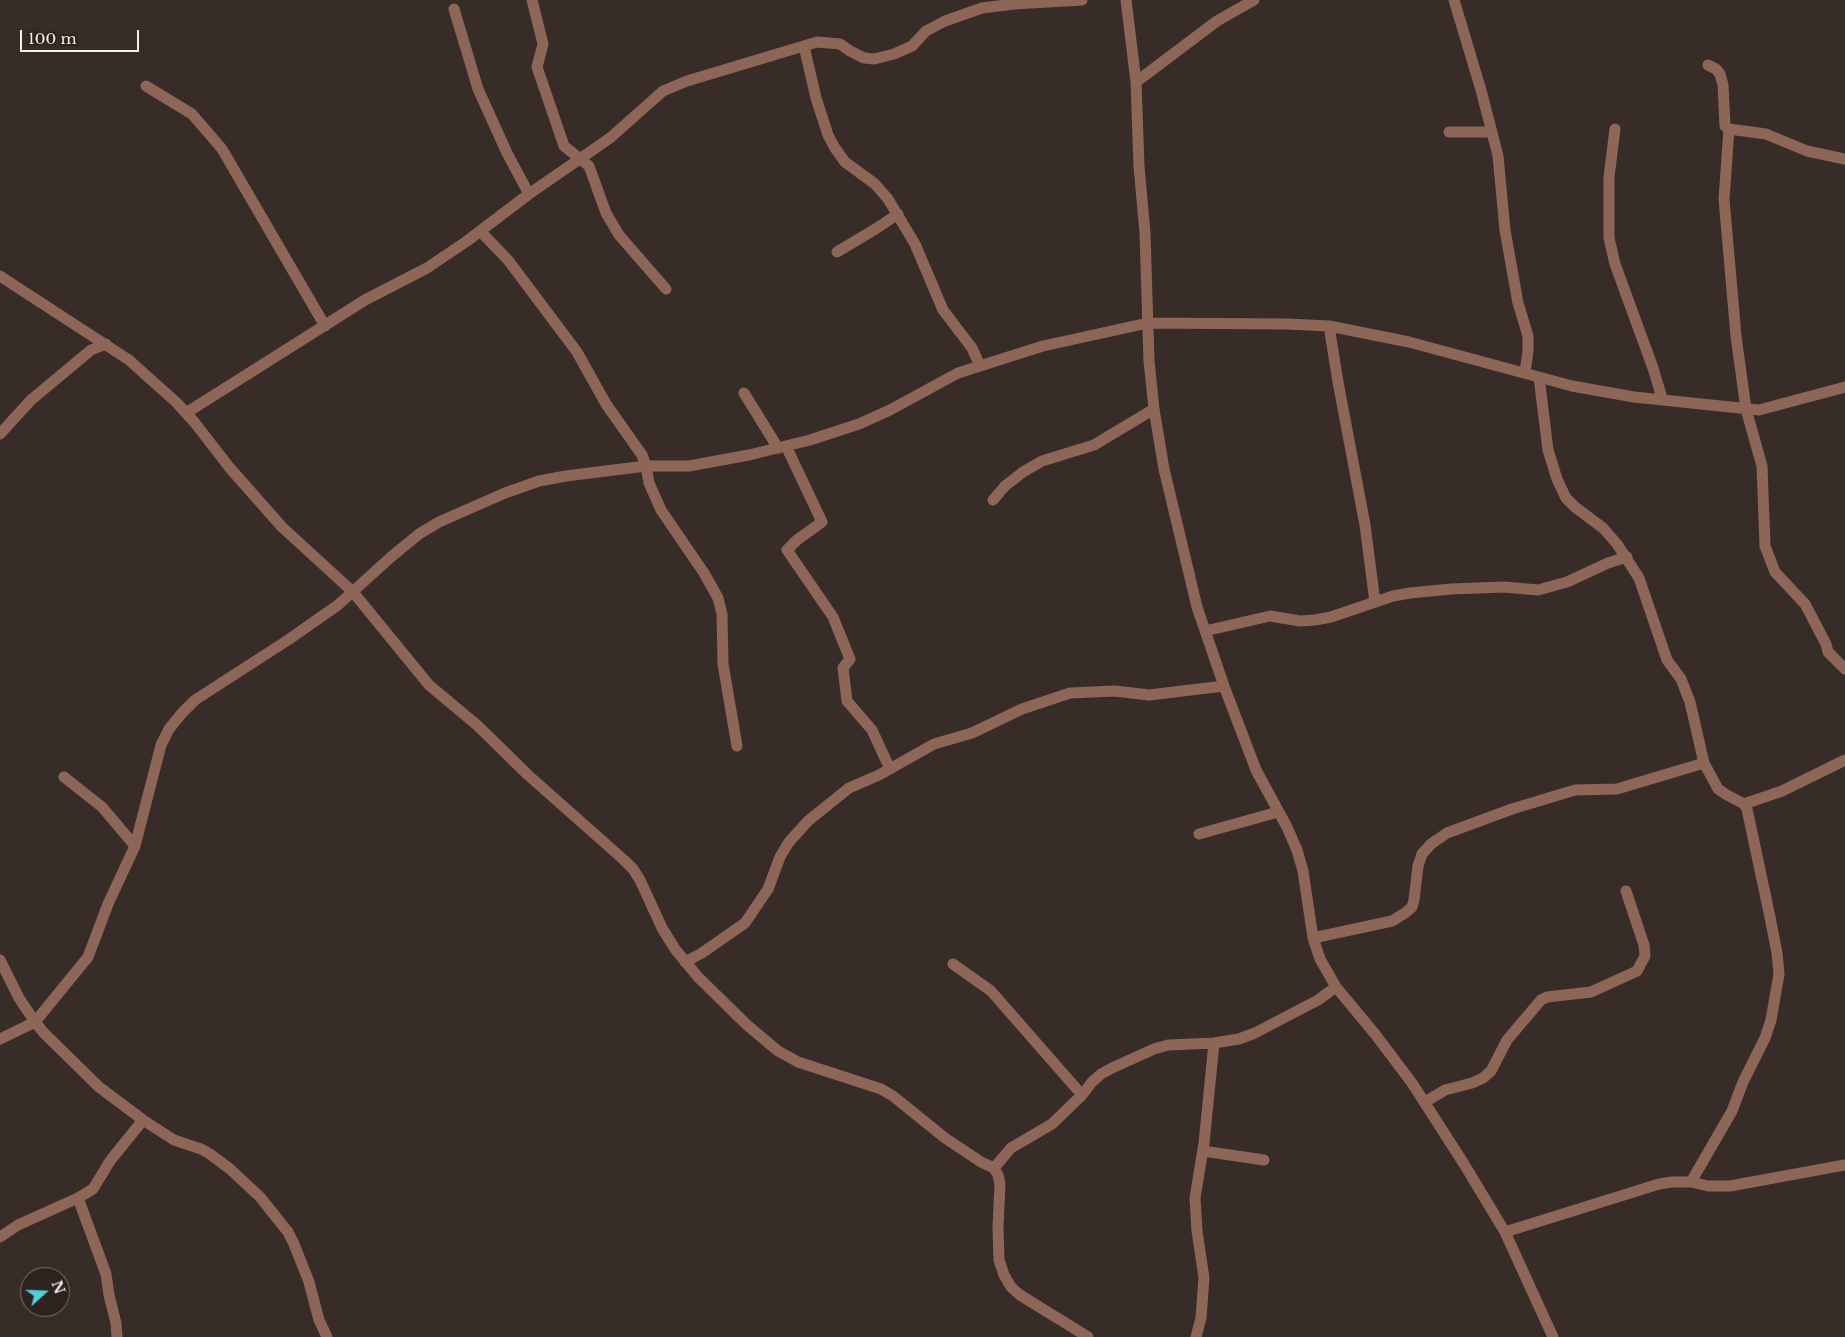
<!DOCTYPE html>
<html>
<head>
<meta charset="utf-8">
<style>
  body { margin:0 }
  #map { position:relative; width:1845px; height:1337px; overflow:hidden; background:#382c28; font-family:"Libre Baskerville",serif }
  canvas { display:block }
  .north { position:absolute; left:20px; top:1267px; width:50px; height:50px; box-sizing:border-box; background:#2e221e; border:1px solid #7e7370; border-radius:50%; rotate:70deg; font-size:14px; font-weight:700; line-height:20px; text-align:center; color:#f5edea }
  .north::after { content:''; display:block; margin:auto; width:18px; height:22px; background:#52ccd6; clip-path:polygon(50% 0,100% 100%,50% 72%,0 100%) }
  .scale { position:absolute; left:20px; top:30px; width:119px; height:22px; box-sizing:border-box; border:2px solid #f5edea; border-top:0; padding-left:6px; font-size:15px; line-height:18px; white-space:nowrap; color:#f5edea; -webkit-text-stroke:4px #2e221e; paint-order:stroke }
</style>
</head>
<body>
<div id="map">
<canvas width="1845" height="1337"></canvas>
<div class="north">N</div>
<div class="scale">100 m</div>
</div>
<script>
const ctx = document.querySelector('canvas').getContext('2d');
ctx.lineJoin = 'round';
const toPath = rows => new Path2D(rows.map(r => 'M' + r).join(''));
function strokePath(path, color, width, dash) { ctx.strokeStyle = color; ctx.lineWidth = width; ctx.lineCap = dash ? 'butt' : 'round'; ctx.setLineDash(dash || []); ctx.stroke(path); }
const minor = toPath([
  [532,0,543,44,537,67,564,146,589,166,606,213,619,235,666,289],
  [1126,0,1136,82,1139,166,1145,233,1149,361,1154,409,1164,469,1197,607,1224,686,1256,770,1287,827,1297,850,1303,871,1313,938,1320,959,1336,987,1375,1034,1412,1083,1464,1164,1505,1232,1553,1337],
  [1454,0,1481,90,1498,156,1505,230,1518,303,1528,336,1528,351,1525,373],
  [454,9,478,89,507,153,529,194],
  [804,46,816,98,828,135,835,148,845,162,875,184,888,199,915,244,943,310,972,348,980,366],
  [1708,65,1716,69,1720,74,1723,85,1725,126,1729,129,1766,134,1807,151,1845,159],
  [1136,82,1217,21,1254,0],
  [146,86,192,114,222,149,325,326],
  [1615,129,1609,177,1609,238,1615,264,1653,368,1662,398],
  [1729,129,1724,199,1736,336,1746,409,1762,466,1765,546,1775,572,1805,604,1826,644,1828,652,1845,669],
  [1449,132,1492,132],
  [480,231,508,260,577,352,606,404,642,455,646,466,649,483,661,510,704,573,718,598,722,614,723,664,737,746],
  [837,252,877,228,898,214],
  [0,276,129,360,177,403,195,423,229,467,282,527,353,592,429,685,478,726,528,775,624,860,633,869,640,880,662,928,675,949,698,977,747,1025,778,1051,798,1062,881,1089,893,1096,945,1138,981,1162,994,1168,998,1175,1000,1184,998,1227,999,1260,1004,1275,1011,1287,1020,1295,1088,1337],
  [1329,326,1338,382,1365,525,1375,602],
  [1539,377,1548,450,1557,479,1566,498,1575,507,1603,528,1617,544,1639,578,1667,660,1681,679,1690,702,1704,763,1718,789,1727,795,1744,804,1747,809,1770,917,1777,953,1779,974,1771,1020,1765,1038,1743,1082,1732,1111,1691,1182],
  [744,393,778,448],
  [186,413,365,300,427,268,467,241,529,194,610,138,663,91,687,81,817,42,840,44,850,51,864,58,874,59,894,54,912,46,926,31,945,21,982,8,1014,4,1082,0],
  [0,434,31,400,91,350,106,344],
  [786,446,822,522,797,540,787,550,833,617,850,659,843,668,847,701,872,730,890,769],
  [993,500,1005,486,1023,472,1042,461,1094,445,1154,409],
  [1205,631,1270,616,1300,621,1315,620,1331,617,1393,596,1410,593,1451,589,1504,587,1538,590,1567,582,1608,563,1627,557],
  [64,777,102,807,135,846],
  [1744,804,1782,791,1845,760],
  [1199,834,1278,812],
  [1313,938,1392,921,1405,913,1412,907,1414,900,1418,866,1422,854,1431,844,1447,833,1512,809,1575,790,1617,789,1704,763],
  [0,960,19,998,35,1022,44,1033,99,1087,143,1120,174,1140,201,1149,210,1154,230,1169,260,1197,288,1232,294,1244,309,1282,319,1320,327,1337],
  [685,962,702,953,745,923,768,889,780,857,789,842,808,821,849,788,879,775,934,744,972,733,1022,709,1070,693,1115,691,1149,695,1224,686],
  [953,964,991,991,1082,1095],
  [0,1039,35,1022,88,957,108,904,135,846,161,745,169,729,182,713,195,700,288,640,338,605,391,557,419,534,439,522,505,493,539,481,566,476,646,466,689,466,749,455,810,440,859,424,890,410,958,373,980,366,1043,346,1148,323,1287,324,1329,326,1409,342,1572,386,1634,397,1759,410,1845,387],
  [1425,1102,1445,1090,1472,1083,1483,1078,1491,1071,1507,1040,1541,1000,1547,997,1591,992,1637,971,1645,956,1644,945,1626,891],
  [1203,1151,1264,1160],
  [994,1168,1011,1148,1052,1124,1082,1095,1092,1082,1101,1074,1112,1068,1154,1049,1168,1045,1214,1043,1239,1039,1255,1033,1318,1000,1336,987],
  [78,1198,106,1274,109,1295,116,1323,117,1337],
  [1505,1232,1659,1184,1672,1182,1691,1182,1708,1186,1730,1186,1845,1165],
  [0,1237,18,1225,78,1198,93,1189,110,1161,143,1120],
  [1196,1337,1201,1318,1204,1278,1197,1231,1195,1198,1204,1143,1214,1043]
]);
strokePath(minor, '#8d6657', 11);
</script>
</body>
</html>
